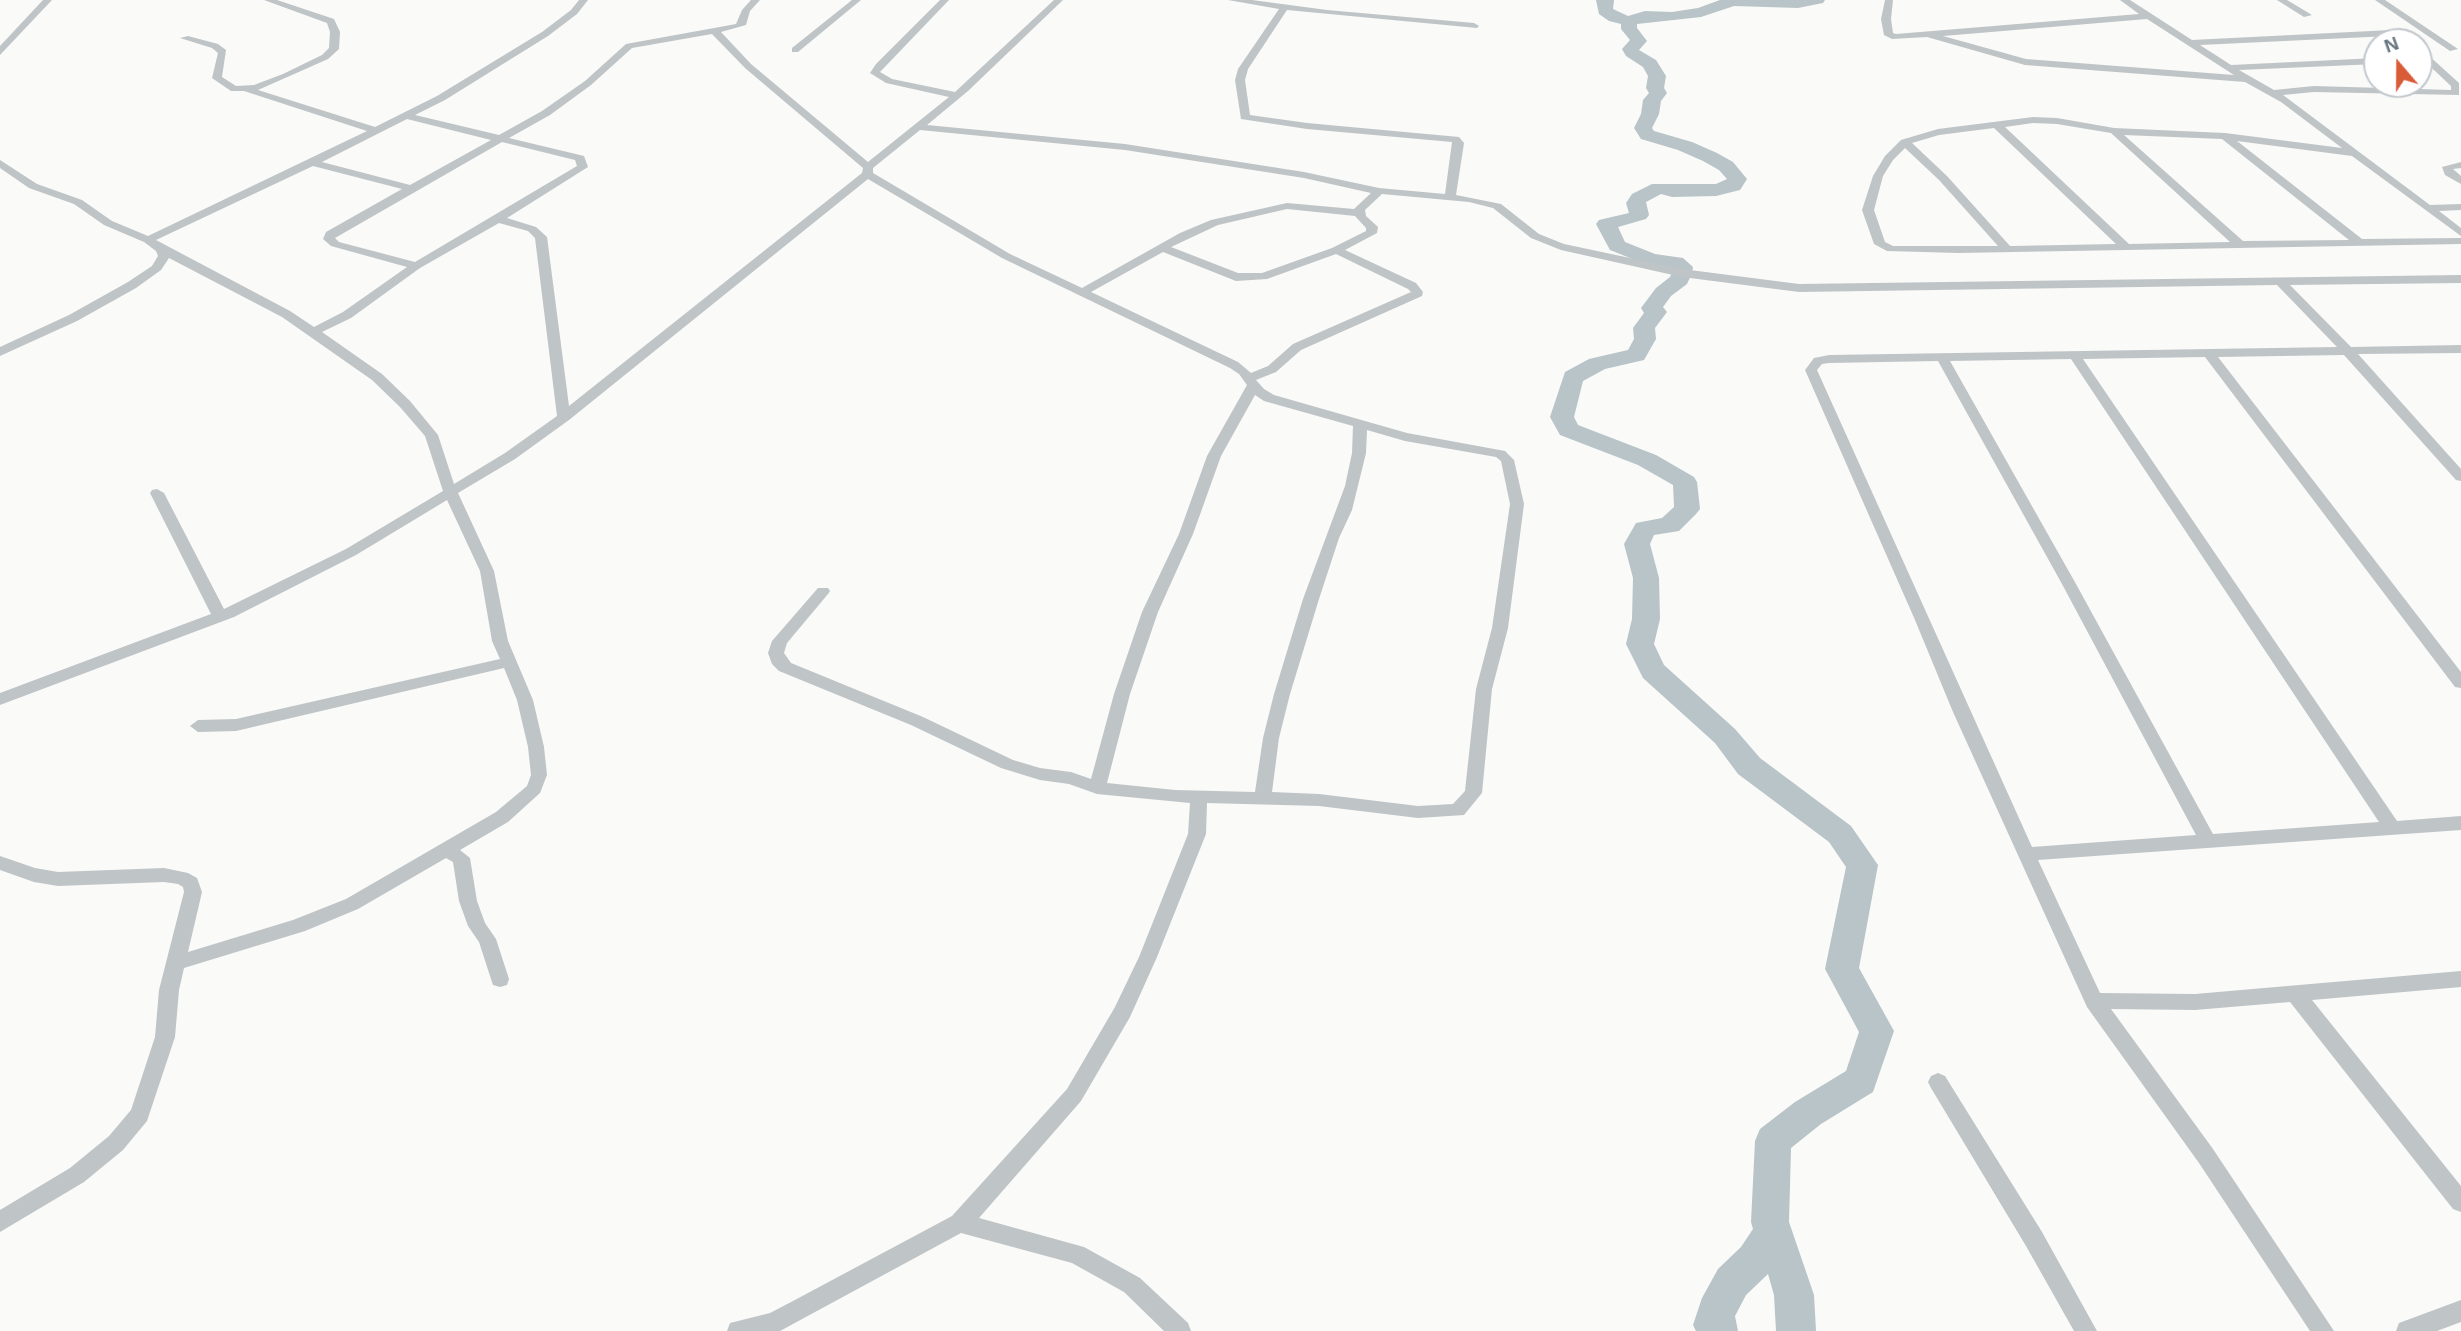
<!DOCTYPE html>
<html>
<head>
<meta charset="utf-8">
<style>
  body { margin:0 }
  #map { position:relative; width:2461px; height:1331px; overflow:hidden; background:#fafaf8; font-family:Arial,sans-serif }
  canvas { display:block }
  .north { position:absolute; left:2363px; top:28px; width:70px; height:70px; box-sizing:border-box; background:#fff; border:2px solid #c2c8cd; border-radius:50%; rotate:340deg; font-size:19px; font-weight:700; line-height:28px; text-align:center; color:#667681 }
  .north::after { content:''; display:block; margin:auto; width:24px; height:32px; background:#d95c39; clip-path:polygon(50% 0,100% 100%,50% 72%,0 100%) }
</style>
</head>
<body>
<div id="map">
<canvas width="2461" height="1331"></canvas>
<div class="north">N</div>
</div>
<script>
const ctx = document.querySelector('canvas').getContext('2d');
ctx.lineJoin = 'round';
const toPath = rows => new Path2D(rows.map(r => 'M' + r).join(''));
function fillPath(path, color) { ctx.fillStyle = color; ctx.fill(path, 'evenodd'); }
const river = toPath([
  [1596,0,1614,0,1613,9,1628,16,1645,11,1672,12,1698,8,1720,0,1825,0,1823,3,1798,8,1734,6,1701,17,1637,24,1637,28,1647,41,1639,50,1656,60,1666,76,1664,88,1667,93,1661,101,1659,114,1652,128,1654,131,1692,142,1717,153,1733,162,1747,179,1740,190,1716,196,1672,197,1661,194,1646,202,1649,215,1646,219,1618,227,1625,242,1655,254,1683,258,1693,267,1692,273,1687,284,1671,296,1663,307,1667,312,1655,328,1656,339,1644,360,1605,369,1583,381,1574,417,1578,425,1656,455,1694,477,1697,482,1700,509,1696,514,1679,531,1654,535,1650,544,1659,578,1660,619,1654,644,1664,665,1735,729,1760,758,1851,826,1878,865,1859,968,1894,1031,1873,1092,1821,1124,1791,1148,1789,1222,1814,1295,1816,1331,1776,1331,1774,1295,1768,1274,1746,1295,1735,1316,1738,1331,1696,1331,1693,1325,1702,1298,1718,1269,1741,1247,1753,1229,1751,1222,1755,1141,1760,1129,1795,1102,1846,1071,1859,1032,1825,969,1846,867,1829,842,1738,774,1715,743,1643,678,1626,644,1632,619,1633,578,1624,544,1636,523,1662,518,1674,507,1673,485,1638,465,1560,435,1550,417,1565,372,1589,359,1628,350,1634,339,1633,328,1644,313,1641,308,1656,288,1670,277,1672,273,1671,268,1645,264,1610,250,1596,224,1599,220,1629,213,1626,203,1632,194,1652,184,1716,184,1727,179,1719,170,1703,161,1678,150,1641,139,1634,128,1641,114,1643,100,1649,93,1646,88,1648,76,1643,67,1626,56,1622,49,1630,40,1621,29,1621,24,1609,21,1599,14,1596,0]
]);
const street = toPath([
  [43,0,52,0,0,55,0,46,43,0],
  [264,0,277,0,334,19,340,32,339,49,328,59,258,90,375,127,437,96,542,32,571,10,579,0,588,0,577,14,548,36,445,100,415,115,499,135,542,111,585,81,626,44,736,24,742,10,751,0,760,0,750,11,746,25,721,32,751,64,868,162,949,97,886,83,870,73,876,64,940,0,949,0,880,72,892,79,955,92,1054,0,1063,0,968,91,927,125,1125,144,1304,172,1379,188,1445,194,1452,142,1307,129,1241,119,1235,80,1238,69,1279,9,1228,0,1252,0,1327,10,1474,23,1479,26,1477,28,1287,10,1248,69,1245,80,1250,115,1307,123,1459,137,1464,143,1456,195,1501,204,1539,234,1564,244,1682,269,1799,284,2461,275,2461,283,2290,285,2351,347,2461,345,2461,353,2358,354,2461,469,2461,481,2456,480,2344,355,2218,357,2461,672,2461,688,2455,687,2205,357,2083,359,2397,821,2461,816,2461,830,2038,860,2100,993,2195,994,2461,971,2461,987,2312,1000,2461,1186,2461,1212,2453,1209,2290,1002,2195,1010,2111,1009,2213,1149,2334,1331,2310,1331,2199,1163,2087,1007,1953,712,1915,620,1805,370,1814,358,1829,355,2337,347,2277,285,1799,292,1682,277,1561,250,1531,238,1493,208,1469,202,1382,194,1365,210,1366,216,1378,227,1377,233,1345,250,1416,283,1423,292,1422,296,1301,350,1276,372,1256,380,1264,389,1274,395,1407,433,1505,451,1514,460,1524,504,1508,628,1492,689,1482,793,1464,815,1418,818,1319,806,1207,803,1206,834,1157,957,1130,1017,1081,1101,979,1218,1084,1247,1140,1278,1188,1323,1191,1331,1164,1331,1124,1292,1072,1263,961,1233,780,1331,727,1331,730,1323,770,1313,793,1301,952,1216,1067,1089,1115,1007,1139,957,1188,834,1190,803,1097,794,1069,784,1040,780,1001,768,911,725,779,671,772,664,768,653,772,641,818,588,828,588,830,591,828,594,787,643,784,653,791,663,923,717,1013,760,1040,768,1071,772,1091,779,1114,694,1142,612,1179,534,1207,456,1247,385,1239,374,1230,368,1002,258,868,179,569,420,515,459,458,493,494,571,508,641,533,700,544,747,547,775,540,793,508,822,460,850,470,858,477,901,485,923,496,939,509,979,507,985,500,987,493,985,491,979,479,942,468,926,459,901,453,862,446,858,358,909,305,931,184,968,179,990,175,1037,147,1121,123,1150,84,1182,0,1232,0,1210,70,1168,109,1136,131,1110,155,1037,159,990,184,892,183,887,178,884,164,882,58,886,34,882,0,870,0,856,35,868,58,872,164,868,188,873,197,878,202,892,188,952,293,920,346,899,496,812,527,786,531,775,528,747,517,700,504,668,236,731,198,732,190,726,198,720,236,719,500,659,492,641,480,571,447,500,356,555,234,617,0,705,0,693,211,614,150,493,152,490,157,489,164,493,224,609,346,549,443,491,425,436,400,407,372,380,282,317,169,258,161,270,136,288,77,321,0,356,0,347,69,315,128,282,152,266,158,256,156,251,144,242,104,225,74,204,29,188,0,168,0,160,37,184,82,200,112,221,148,236,367,131,244,91,231,91,212,78,218,53,212,48,180,38,188,36,218,44,226,50,222,77,236,86,254,85,283,74,322,55,329,48,330,32,327,23,264,0],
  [712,34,745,68,863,168,862,173,569,406,547,237,536,227,507,218,588,167,584,156,509,138,550,115,591,85,632,48,712,34],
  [407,119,491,140,410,185,322,162,407,119],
  [920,130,1125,150,1304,178,1371,193,1354,209,1287,203,1211,220,1180,233,1082,288,1010,254,873,173,873,168,920,130],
  [502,142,575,160,577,166,415,262,339,242,335,238,502,142],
  [313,166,402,189,326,232,323,239,331,246,407,267,343,312,314,327,290,311,156,240,313,166],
  [1287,209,1355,216,1366,228,1366,231,1332,248,1262,273,1238,273,1171,247,1218,225,1287,209],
  [499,223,528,231,535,238,557,416,505,453,454,484,438,435,410,401,382,374,322,332,351,318,420,268,499,223],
  [1163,252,1236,281,1267,279,1336,254,1408,289,1411,292,1293,344,1268,366,1251,373,1238,362,1091,292,1163,252],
  [2071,359,2379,822,2213,834,2076,584,1950,361,2071,359],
  [1938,361,2062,584,2196,835,2032,847,1817,370,1822,364,1829,363,1938,361],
  [1255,395,1264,401,1353,426,1352,453,1345,486,1303,599,1274,694,1263,738,1255,792,1175,790,1107,783,1130,694,1158,612,1193,534,1221,456,1255,395],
  [1367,430,1405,441,1496,457,1501,461,1510,504,1492,628,1476,689,1465,791,1453,804,1418,806,1319,794,1272,792,1279,738,1290,694,1319,599,1339,538,1352,510,1366,453,1367,430],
  [852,0,861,0,798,52,792,52,792,48,852,0],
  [1885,0,1893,0,1891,19,1893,33,1896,34,2139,14,2120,0,2130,0,2192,40,2391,30,2422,40,2422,44,2419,45,2419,42,2410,42,2390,36,2200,45,2231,65,2377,58,2377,64,2239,70,2274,90,2314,86,2451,90,2451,86,2419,56,2427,54,2459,83,2459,95,2314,92,2283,95,2430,205,2461,204,2461,210,2439,211,2461,228,2461,236,2352,156,2237,141,2362,239,2461,238,2461,244,1958,253,1887,251,1874,244,1862,210,1873,176,1885,156,1901,140,1938,129,2033,117,2057,118,2114,128,2225,133,2342,148,2281,102,2245,82,2025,65,1927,37,1892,39,1884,35,1881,19,1885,0],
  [2147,19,2234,75,2026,59,1943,36,2147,19],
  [2033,123,2057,124,2111,133,2230,242,2129,244,2005,127,2033,123],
  [1994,128,2116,244,2010,246,1947,176,1912,143,1939,135,1994,128],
  [2124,135,2222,139,2349,240,2243,241,2124,135],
  [1905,148,1939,180,1998,246,1893,246,1885,242,1874,210,1883,176,1893,160,1905,148],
  [2277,0,2287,0,2312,15,2304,17,2277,0],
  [2375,0,2385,0,2458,49,2450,51,2375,0],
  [2461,162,2461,168,2453,169,2461,176,2461,184,2445,175,2442,167,2461,162],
  [1938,1073,1945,1076,2042,1232,2097,1331,2074,1331,2026,1246,1931,1088,1928,1082,1931,1076,1938,1073],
  [2461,1300,2461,1322,2437,1331,2396,1331,2399,1323,2461,1300]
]);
fillPath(river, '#b8c4c7');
fillPath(street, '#bfc4c7');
</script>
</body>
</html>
